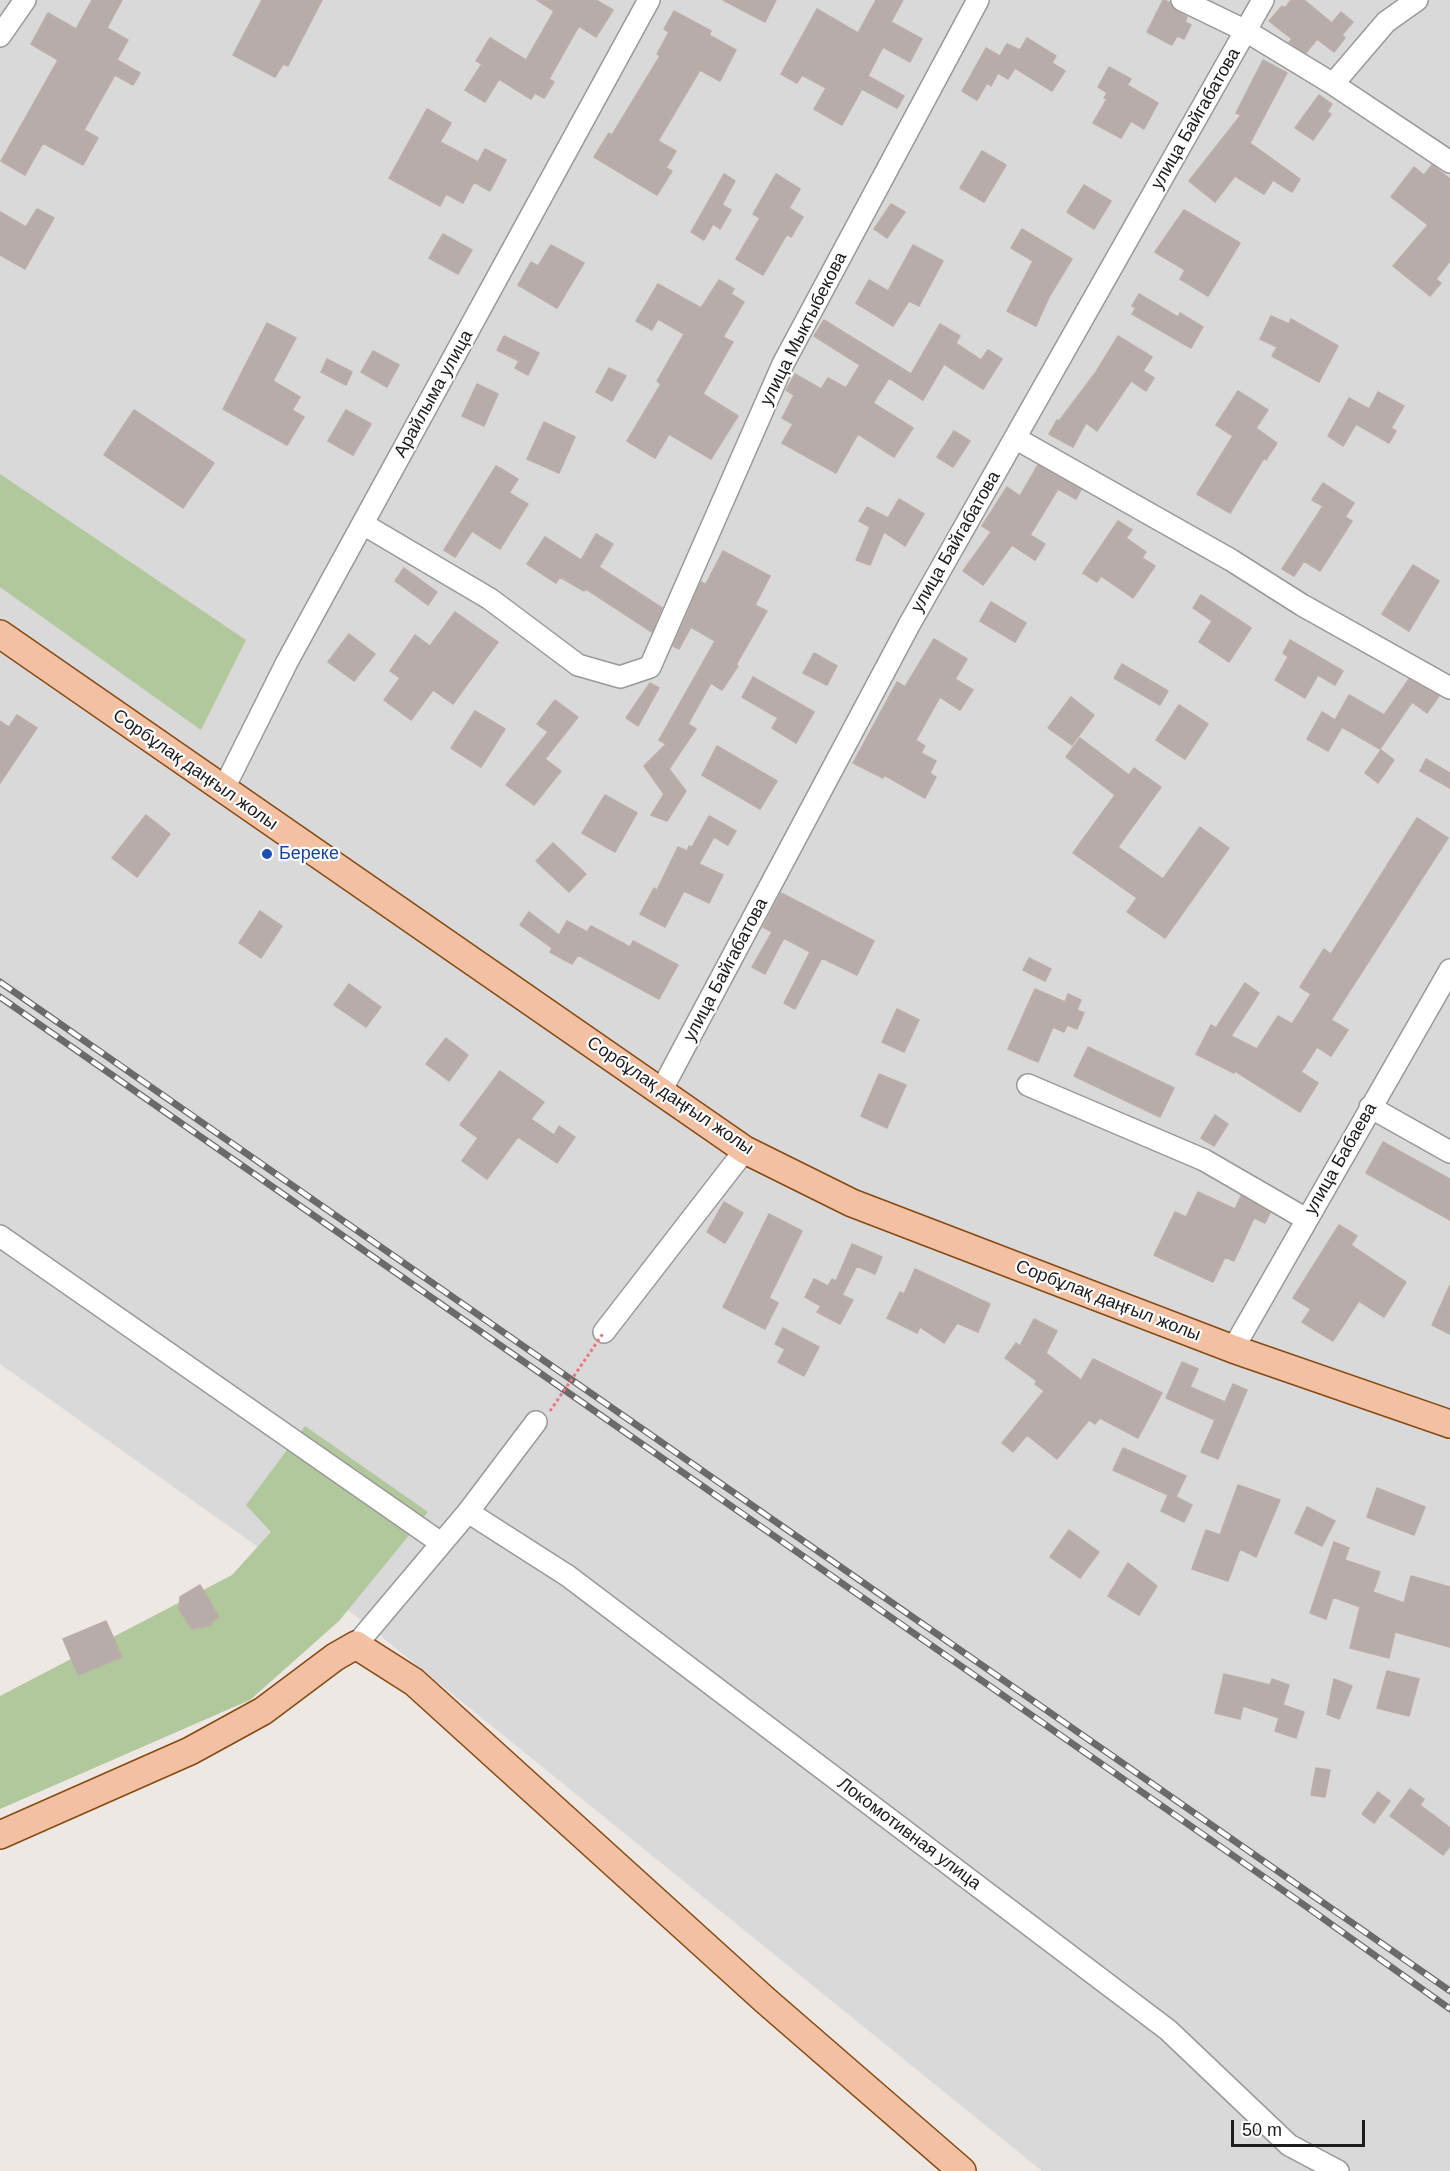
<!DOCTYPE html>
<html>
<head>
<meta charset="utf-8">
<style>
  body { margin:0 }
  #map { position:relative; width:1450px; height:2171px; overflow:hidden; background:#ede8e3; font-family:Helvetica,sans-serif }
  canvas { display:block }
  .scale { position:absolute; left:1231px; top:2120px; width:134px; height:27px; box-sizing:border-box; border:3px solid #1c1c1c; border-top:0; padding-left:8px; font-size:18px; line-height:21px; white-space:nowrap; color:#1c1c1c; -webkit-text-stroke:4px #fff; paint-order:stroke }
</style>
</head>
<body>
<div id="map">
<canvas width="1450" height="2171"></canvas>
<div class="scale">50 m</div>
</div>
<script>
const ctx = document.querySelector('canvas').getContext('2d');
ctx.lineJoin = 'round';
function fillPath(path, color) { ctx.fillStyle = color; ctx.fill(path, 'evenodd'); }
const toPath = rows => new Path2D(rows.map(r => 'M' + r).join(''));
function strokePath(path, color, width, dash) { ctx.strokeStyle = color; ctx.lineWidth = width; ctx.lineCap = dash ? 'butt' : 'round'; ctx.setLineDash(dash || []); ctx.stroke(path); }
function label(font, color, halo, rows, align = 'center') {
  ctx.font = font + ' Helvetica,sans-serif'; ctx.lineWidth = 4.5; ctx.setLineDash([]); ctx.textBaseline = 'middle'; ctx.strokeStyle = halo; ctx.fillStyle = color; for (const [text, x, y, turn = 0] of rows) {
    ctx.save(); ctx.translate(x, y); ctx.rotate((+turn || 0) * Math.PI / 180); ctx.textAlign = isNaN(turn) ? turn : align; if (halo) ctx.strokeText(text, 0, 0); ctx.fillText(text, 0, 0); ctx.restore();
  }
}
const residential = toPath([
  [0,0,1450,0,1450,2171,1042,2171,357,1617,0,1364]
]);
const forest = toPath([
  [0,474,246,640,201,730,0,587],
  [305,1426,428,1512,339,1621,250,1700,0,1809,0,1696,232,1575,271,1532,246,1505]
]);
const building = toPath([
  [92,0,122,0,107,28,128,40,117,60,140,73,133,85,115,75,84,130,98,138,83,165,43,143,25,175,1,161,58,60,31,44,48,13,76,29,92,0],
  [262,0,322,0,288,66,283,64,275,77,233,55,262,0],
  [537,0,596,0,613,10,596,37,579,26,549,79,554,82,544,98,535,93,531,99,499,79,485,102,465,90,482,64,476,61,490,38,526,60,554,11,537,0],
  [723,0,776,0,765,22,723,0],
  [876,0,903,0,891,22,922,39,910,62,883,47,868,76,904,96,897,108,862,89,842,125,814,109,826,88,802,75,797,83,781,74,817,9,858,33,876,0],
  [1163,0,1169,2,1176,11,1187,17,1185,22,1191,25,1184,39,1177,36,1172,45,1147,32,1163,0],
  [1291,0,1304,0,1332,23,1341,12,1353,22,1342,35,1345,38,1334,52,1317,39,1306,53,1289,42,1292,39,1269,21,1282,6,1285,8,1291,0],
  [674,11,711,31,709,35,736,50,720,81,700,70,658,141,676,151,666,168,672,171,657,195,594,157,609,133,612,135,660,56,657,54,669,32,664,29,674,11],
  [1027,38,1056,56,1052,63,1065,71,1052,91,1015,68,1008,79,998,73,991,86,987,83,977,100,962,91,986,48,1000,56,1007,44,1020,50,1027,38],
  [1263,60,1287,73,1250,143,1300,179,1292,192,1273,180,1264,194,1235,176,1215,202,1189,181,1241,115,1236,113,1263,60],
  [1109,67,1131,79,1127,85,1158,103,1144,129,1131,121,1121,138,1093,123,1107,99,1104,98,1107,93,1098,87,1109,67],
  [1319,95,1332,104,1327,112,1331,114,1313,140,1295,128,1319,95],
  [427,109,451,123,440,142,478,162,485,149,506,160,490,191,474,182,463,203,446,194,440,206,389,178,427,109],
  [982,151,1006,165,984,202,960,188,982,151],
  [1432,165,1450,179,1450,261,1436,279,1441,283,1430,296,1393,266,1428,225,1391,197,1414,167,1424,175,1432,165],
  [724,174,735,181,722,205,731,210,720,229,713,224,704,240,691,232,724,174],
  [776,174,800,189,789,208,803,217,791,237,787,234,763,275,736,259,760,218,753,214,776,174],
  [1084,185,1111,201,1094,229,1067,212,1084,185],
  [891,204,905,212,887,238,874,229,891,204],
  [37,209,54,218,25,269,0,255,0,212,26,227,37,209],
  [1184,210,1240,243,1208,296,1180,279,1185,270,1155,252,1184,210],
  [1022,229,1072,259,1049,297,1036,326,1007,311,1033,261,1011,248,1022,229],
  [443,234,472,250,458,274,429,258,443,234],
  [551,245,584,263,557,308,518,285,531,262,538,266,551,245],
  [913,245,943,261,919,306,909,301,893,326,856,303,869,280,888,291,913,245],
  [719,280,734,289,731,294,744,302,723,337,733,342,703,394,738,416,711,459,669,434,655,458,627,441,661,384,657,381,684,334,658,319,652,330,636,321,658,284,701,308,719,280],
  [1139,294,1178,317,1180,313,1203,327,1191,348,1132,314,1136,308,1132,306,1139,294],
  [1271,316,1289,324,1291,319,1338,346,1319,382,1272,356,1277,347,1260,339,1271,316],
  [824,320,911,374,940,324,960,336,956,343,981,360,988,350,1002,359,983,389,944,364,923,400,889,378,873,403,913,428,894,457,858,434,836,473,782,443,793,424,782,418,794,395,786,390,795,374,821,389,828,378,846,388,860,365,814,336,824,320],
  [267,323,296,338,273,381,300,397,292,410,304,417,287,445,223,409,267,323],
  [504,336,539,353,528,375,515,368,519,361,497,350,504,336],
  [1118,336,1152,357,1143,371,1154,378,1146,391,1131,381,1097,431,1086,423,1073,447,1049,434,1057,420,1059,421,1096,372,1118,336],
  [373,351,399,365,387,387,361,372,373,351],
  [327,359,352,372,346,385,321,372,327,359],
  [609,368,626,376,612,401,596,392,609,368],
  [477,384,498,394,484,426,462,416,477,384],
  [1238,391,1268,410,1256,428,1277,443,1266,460,1264,458,1230,513,1197,494,1233,436,1216,425,1238,391],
  [1378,392,1404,406,1391,428,1396,431,1389,443,1356,424,1343,446,1328,436,1349,398,1369,409,1378,392],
  [134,410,214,463,183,508,104,455,134,410],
  [346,410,371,424,353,455,328,441,346,410],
  [544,422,575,437,559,473,527,459,544,422],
  [954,431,970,441,953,467,937,457,954,431],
  [1038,465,1081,490,1076,499,1058,489,1030,535,1045,544,1035,560,1012,545,983,585,963,571,991,532,982,526,1007,487,1020,496,1038,465],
  [496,466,518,479,509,493,528,504,500,549,472,531,455,557,444,550,496,466],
  [1323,483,1354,503,1345,517,1352,521,1320,571,1304,561,1294,576,1282,569,1323,506,1312,500,1323,483],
  [899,499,924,514,905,546,884,532,870,565,856,560,870,527,859,521,867,507,888,518,899,499],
  [1118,521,1132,530,1126,538,1146,552,1142,558,1155,566,1133,598,1101,576,1097,582,1083,573,1118,521],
  [596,534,613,544,599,567,662,608,652,632,586,589,584,591,560,577,556,583,527,564,545,537,581,560,596,534],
  [723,551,770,576,755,605,767,611,736,665,738,666,722,690,711,683,688,724,696,729,669,769,686,791,667,821,651,815,664,794,644,766,666,744,659,740,715,641,691,627,679,649,673,646,701,582,706,584,723,551],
  [1413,565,1439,581,1409,631,1382,614,1413,565],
  [404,568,437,592,428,605,395,581,404,568],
  [1201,595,1251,628,1229,662,1199,642,1212,621,1193,608,1201,595],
  [991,602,1026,623,1015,642,980,621,991,602],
  [455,612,498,642,453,704,433,690,411,720,384,700,400,678,390,671,415,635,430,646,455,612],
  [349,634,375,654,354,681,328,662,349,634],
  [934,639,967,659,955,679,973,690,960,710,940,697,916,740,925,746,921,753,936,761,930,773,936,777,925,798,884,775,883,778,853,763,897,682,905,687,934,639],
  [1290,640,1343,671,1335,685,1318,675,1305,698,1275,680,1288,657,1283,653,1290,640],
  [814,653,837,666,827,685,803,673,814,653],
  [1122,664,1168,691,1160,705,1114,678,1122,664],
  [753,677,814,712,796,743,772,728,778,718,742,697,753,677],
  [1409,679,1439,696,1427,713,1412,702,1380,749,1342,727,1328,751,1307,739,1322,712,1335,720,1349,695,1384,715,1409,679],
  [650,683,659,688,638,726,626,718,650,683],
  [1071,697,1094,715,1072,745,1048,728,1071,697],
  [555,700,578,717,545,759,561,771,534,805,506,785,548,732,537,724,555,700],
  [1179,705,1208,724,1185,759,1156,740,1179,705],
  [475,711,505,729,481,767,451,748,475,711],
  [17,715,37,728,0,783,0,721,9,727,17,715],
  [1080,738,1129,775,1134,768,1161,787,1118,847,1163,879,1200,827,1229,848,1165,938,1127,912,1137,898,1073,853,1115,795,1066,757,1080,738],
  [717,746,777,781,760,809,702,775,717,746],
  [1381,750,1394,760,1378,783,1365,773,1381,750],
  [1426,759,1450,773,1450,788,1420,771,1426,759],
  [605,795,637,813,615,852,582,833,605,795],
  [146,815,170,834,137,877,112,858,146,815],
  [709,816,736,831,728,845,714,837,699,864,723,875,709,903,684,891,665,927,640,914,654,888,657,890,678,847,687,851,689,846,692,847,709,816],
  [1417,818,1448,838,1331,1020,1348,1030,1331,1056,1317,1047,1301,1072,1318,1083,1300,1112,1235,1071,1234,1073,1196,1054,1211,1025,1216,1028,1245,983,1259,993,1231,1036,1257,1049,1278,1016,1292,1024,1311,994,1300,987,1324,949,1331,954,1417,818],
  [553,843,586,874,569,892,536,861,553,843],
  [781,893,874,941,857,975,822,958,795,1009,784,1003,810,952,784,938,765,974,752,967,772,932,763,927,781,893],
  [260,911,282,926,261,958,239,943,260,911],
  [529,912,559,935,567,921,587,932,591,926,630,947,633,941,678,965,659,999,578,955,572,964,550,952,552,948,520,925,529,912],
  [1029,958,1051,969,1045,981,1023,970,1029,958],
  [349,984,381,1007,366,1027,334,1005,349,984],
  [1035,989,1065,1002,1068,994,1081,1000,1077,1010,1084,1013,1077,1029,1067,1025,1064,1032,1053,1027,1038,1062,1008,1049,1035,989],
  [897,1009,919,1020,904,1052,882,1042,897,1009],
  [446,1038,468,1055,449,1081,426,1064,446,1038],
  [1088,1047,1174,1088,1160,1117,1074,1076,1088,1047],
  [500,1071,544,1102,531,1119,554,1135,559,1126,575,1137,557,1163,518,1137,487,1179,462,1161,478,1138,460,1125,500,1071],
  [879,1074,906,1085,887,1128,861,1116,879,1074],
  [1215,1115,1228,1124,1214,1146,1201,1138,1215,1115],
  [1383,1142,1450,1179,1450,1220,1366,1173,1383,1142],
  [1198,1192,1235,1209,1241,1196,1270,1213,1265,1223,1254,1218,1234,1261,1225,1257,1213,1282,1154,1255,1175,1212,1186,1217,1198,1192],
  [724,1202,743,1213,725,1243,707,1232,724,1202],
  [769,1214,802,1231,769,1298,778,1303,765,1329,723,1307,769,1214],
  [1339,1225,1357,1236,1351,1245,1406,1282,1384,1317,1359,1301,1333,1341,1302,1322,1311,1309,1293,1298,1339,1225],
  [852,1244,882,1257,875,1274,857,1266,842,1295,853,1300,840,1324,817,1312,821,1306,805,1297,814,1279,828,1286,832,1279,836,1281,852,1244],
  [915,1269,990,1304,978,1332,957,1323,944,1343,920,1327,917,1333,887,1318,900,1292,904,1294,915,1269],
  [1450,1285,1450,1334,1432,1325,1450,1285],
  [1034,1319,1057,1331,1046,1353,1081,1380,1093,1359,1162,1393,1138,1438,1100,1418,1095,1424,1089,1420,1057,1459,1027,1435,1013,1452,1002,1443,1044,1391,1035,1384,1037,1381,1005,1358,1016,1343,1020,1346,1034,1319],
  [783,1328,819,1347,804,1376,778,1362,785,1349,775,1344,783,1328],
  [1182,1362,1198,1369,1190,1387,1225,1402,1233,1384,1247,1390,1218,1459,1201,1452,1215,1420,1166,1398,1182,1362],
  [1123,1448,1186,1476,1176,1497,1192,1505,1184,1522,1161,1511,1168,1495,1113,1470,1123,1448],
  [1238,1485,1280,1500,1256,1557,1240,1549,1228,1581,1192,1569,1206,1530,1220,1535,1238,1485],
  [1377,1488,1425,1507,1414,1535,1367,1517,1377,1488],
  [1307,1507,1335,1521,1322,1546,1295,1533,1307,1507],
  [1069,1530,1099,1552,1080,1578,1050,1557,1069,1530],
  [1334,1542,1349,1548,1345,1560,1380,1572,1373,1592,1404,1603,1411,1576,1450,1587,1450,1647,1395,1632,1389,1658,1350,1648,1360,1607,1333,1597,1326,1619,1310,1613,1334,1542],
  [1128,1563,1157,1586,1139,1615,1108,1596,1128,1563],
  [200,1585,219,1617,211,1622,212,1625,192,1629,179,1609,180,1597,200,1585],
  [106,1621,122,1657,78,1675,63,1639,106,1621],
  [1387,1671,1419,1679,1409,1716,1377,1708,1387,1671],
  [1224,1674,1270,1685,1272,1679,1289,1685,1283,1705,1304,1712,1296,1738,1275,1731,1279,1718,1243,1706,1240,1719,1215,1713,1224,1674],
  [1334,1679,1352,1686,1339,1719,1327,1714,1334,1679],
  [1316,1768,1330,1770,1325,1797,1311,1795,1316,1768],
  [1410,1789,1424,1799,1420,1805,1450,1828,1450,1846,1443,1855,1390,1816,1410,1789],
  [1378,1792,1390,1801,1374,1823,1362,1814,1378,1792]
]);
const minor = toPath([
  [1182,0,1246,31,1333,84,1450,162],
  [0,36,25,0],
  [1333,84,1386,22,1417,0],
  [1015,438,1231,560,1302,605,1450,688],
  [363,524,490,599,578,665,620,677,650,667,783,364,978,0],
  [223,790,287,662,649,0],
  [1028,1085,1204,1160,1306,1219],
  [661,1091,909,625,1263,0],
  [1370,1107,1450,1152],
  [0,1236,441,1543],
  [604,1332,745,1150],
  [1233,1349,1450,970],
  [468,1512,568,1576,1168,2030,1289,2145,1338,2171],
  [356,1645,468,1512,536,1422]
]);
const major = toPath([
  [0,634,745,1150,852,1203,1233,1349,1450,1424],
  [0,1835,190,1751,263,1711,335,1657,356,1645,414,1682,766,2001,962,2171]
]);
const rail = toPath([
  [0,982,1450,1991],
  [0,997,1307,1907,1450,2009]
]);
const pathBridge = toPath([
  [550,1411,604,1332]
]);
const markers = [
  [267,854,6,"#1a4fb4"]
];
const streetNames = [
  ["улица Байгабатова",1196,119,-60],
  ["улица Мыктыбекова",804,329,-63],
  ["Арайлыма улица",434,394,-61],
  ["улица Байгабатова",956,542,-60],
  ["Сорбұлақ даңғыл жолы",195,770,35],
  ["улица Байгабатова",726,970,-62],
  ["Сорбұлақ даңғыл жолы",670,1096,34],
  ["улица Бабаева",1341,1159,-60],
  ["Сорбұлақ даңғыл жолы",1108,1301,21],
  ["Локомотивная улица",909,1834,37]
];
const transitNames = [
  ["Береке",279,854]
];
fillPath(residential, '#dad9da');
fillPath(forest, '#b1c89c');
fillPath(building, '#b6aca9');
strokePath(building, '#bdada7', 1.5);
strokePath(minor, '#999', 24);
strokePath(major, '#86480f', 30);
strokePath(minor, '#fff', 21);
strokePath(major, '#f2c1a3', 27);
strokePath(rail, '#6a6a6a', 7);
strokePath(rail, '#fff', 4.5, [14]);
strokePath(pathBridge, '#eb757f', 3, [3, 3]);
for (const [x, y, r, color] of markers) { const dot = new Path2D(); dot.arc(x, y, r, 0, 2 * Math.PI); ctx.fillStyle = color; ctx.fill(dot); strokePath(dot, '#fff', 2); }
label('18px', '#1c1c1c', '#fff', streetNames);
label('18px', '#164399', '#fff', transitNames, 'left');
</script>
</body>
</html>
